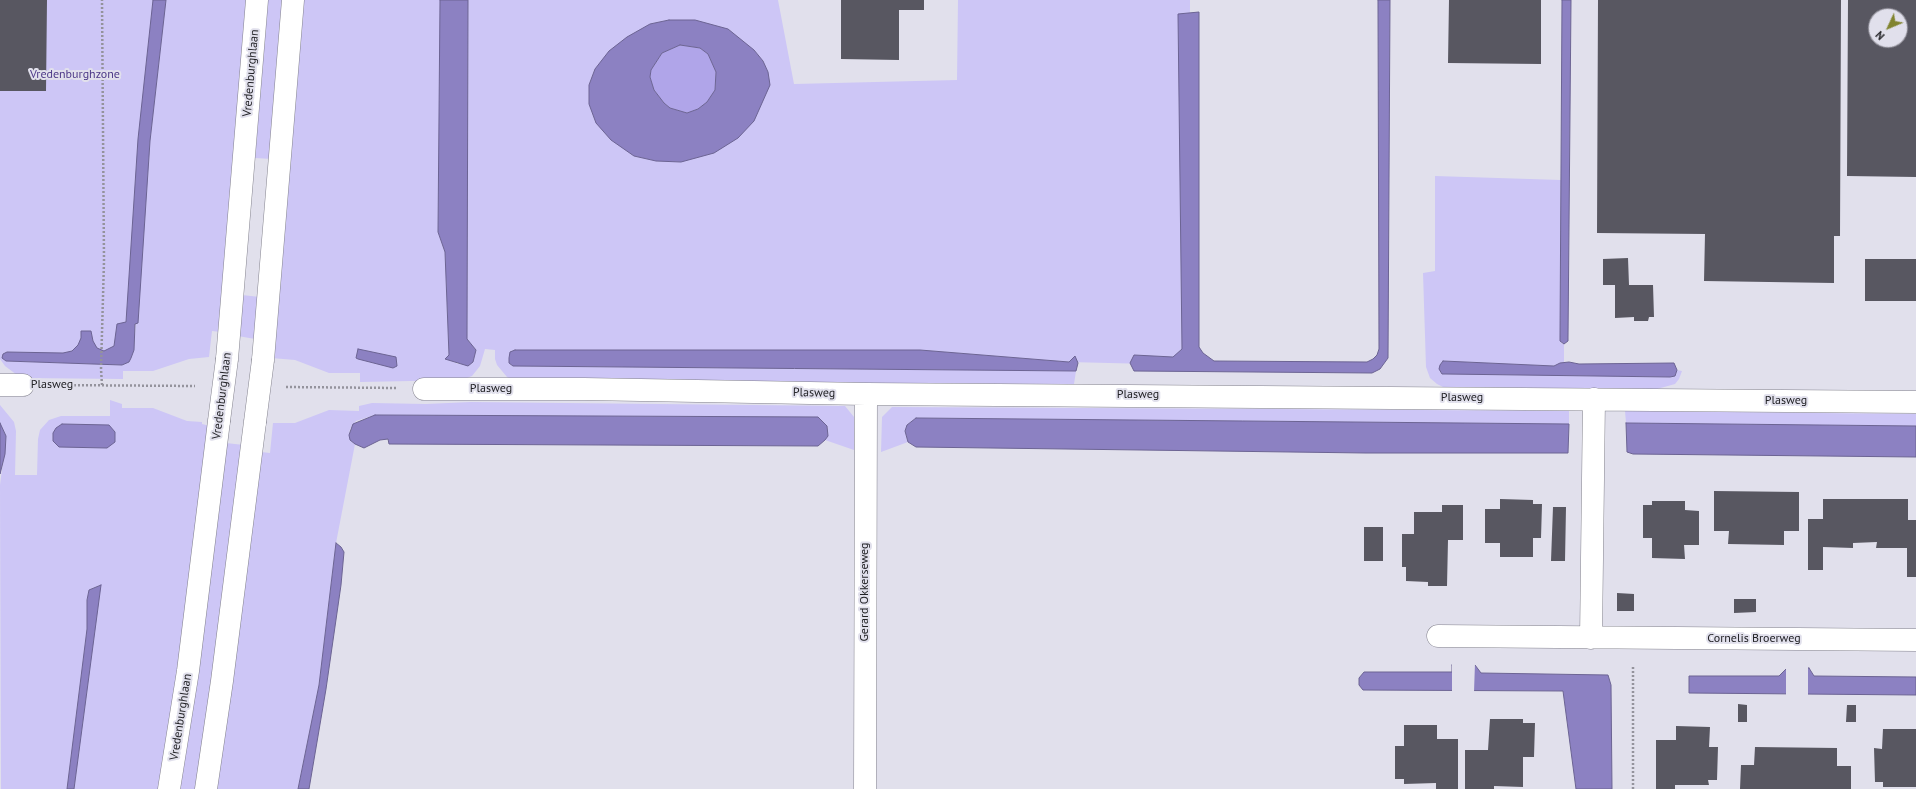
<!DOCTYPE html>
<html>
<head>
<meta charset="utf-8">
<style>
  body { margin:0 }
  #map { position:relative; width:1916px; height:789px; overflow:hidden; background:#e1e0ec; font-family:"PT Sans",sans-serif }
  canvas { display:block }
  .north { position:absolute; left:1868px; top:8px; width:40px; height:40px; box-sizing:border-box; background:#e1e0ec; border:1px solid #95949d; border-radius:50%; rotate:226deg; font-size:11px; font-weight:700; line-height:16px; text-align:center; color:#222226 }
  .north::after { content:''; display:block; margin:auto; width:14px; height:18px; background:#81842f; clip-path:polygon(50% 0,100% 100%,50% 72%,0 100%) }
</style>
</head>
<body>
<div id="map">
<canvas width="1916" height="789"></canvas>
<div class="north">N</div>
</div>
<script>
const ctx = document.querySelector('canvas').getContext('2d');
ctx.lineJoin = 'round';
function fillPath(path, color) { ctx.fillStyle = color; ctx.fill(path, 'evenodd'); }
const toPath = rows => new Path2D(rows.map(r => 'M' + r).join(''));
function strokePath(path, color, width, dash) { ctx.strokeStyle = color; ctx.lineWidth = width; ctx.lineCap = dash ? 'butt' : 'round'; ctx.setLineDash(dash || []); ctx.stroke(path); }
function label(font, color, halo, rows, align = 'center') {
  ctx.font = font + ' "PT Sans",sans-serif'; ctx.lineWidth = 4; ctx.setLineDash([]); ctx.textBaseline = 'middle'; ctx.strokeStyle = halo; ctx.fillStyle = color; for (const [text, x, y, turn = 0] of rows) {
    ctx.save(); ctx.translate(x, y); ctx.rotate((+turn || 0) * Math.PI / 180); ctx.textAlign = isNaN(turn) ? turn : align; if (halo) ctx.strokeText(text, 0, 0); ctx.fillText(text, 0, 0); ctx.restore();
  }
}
const green = toPath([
  [0,0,158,0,126,323,119,360,4,359,6,361,122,365,129,362,131,358,134,347,150,141,166,0,251,0,221,332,212,331,209,357,189,359,153,371,123,371,123,379,21,378,5,366,0,359],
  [268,0,285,0,272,159,255,158],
  [303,0,440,0,438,232,445,252,449,355,452,361,458,364,473,362,476,350,467,339,468,0,778,0,794,84,957,80,958,0,1190,0,1189,365,1069,362,920,350,515,350,509,358,509,363,513,366,1076,371,1074,384,531,381,514,381,507,377,497,365,495,359,495,350,485,349,480,366,472,376,462,380,360,382,360,373,329,373,295,360,271,358],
  [669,20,695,20,754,50,763,61,768,72,681,162,656,161,634,156,589,104,589,85,595,69,650,24],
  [1435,176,1561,180,1560,337,1561,343,1564,344,1564,362,1554,366,1443,361,1441,373,1670,377,1675,375,1677,370,1682,371,1679,379,1675,384,1657,389,1443,387,1437,384,1430,378,1426,367,1423,273,1435,271],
  [242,295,260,297,255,339,238,336],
  [110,400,122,404,122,408,153,408,187,421,202,422,202,424,210,426,194,557,159,789,74,789,100,585,89,590,87,600,87,629,67,789,1,789,0,485,6,436,0,423,0,405,14,422,16,431,15,475,37,475,38,439,40,430,49,420,61,416,110,416],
  [471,402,845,406,854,417,854,450,825,440,828,428,818,417,375,415,356,421,350,429,349,435,350,440,355,444,336,543,319,685,298,789,213,789,261,452,270,453,273,423,295,423,329,410,359,411,359,406,372,403,426,404],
  [892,407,1273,409,1569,411,1569,424,916,418,907,425,905,431,908,442,881,452,882,417],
  [1625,411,1916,414,1916,426,1626,423],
  [226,443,244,445,196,789,176,789]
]);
const forest = toPath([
  [680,45,700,48,708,54,716,72,715,90,707,102,698,109,687,113,670,108,664,103,654,90,650,77,651,70,662,53]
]);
const water = toPath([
  [153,0,166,0,150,141,138,323,135,324,134,350,131,358,129,362,122,365,6,361,2,358,3,354,7,352,63,353,72,351,78,345,81,338,81,331,91,331,93,341,97,348,104,351,114,346,117,324,126,322,138,139,153,0],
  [440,0,468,0,467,339,476,350,473,362,468,366,445,359,449,355,445,252,438,232,440,0],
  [1378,0,1390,0,1388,358,1380,369,1372,373,1134,371,1130,363,1134,355,1173,357,1182,349,1178,14,1199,12,1199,347,1203,353,1214,361,1367,362,1373,359,1377,355,1379,349,1378,0],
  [1562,0,1571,0,1568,337,1568,341,1564,344,1560,341,1560,337,1562,0],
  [669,20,695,20,728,29,754,50,763,61,768,72,770,85,754,121,738,138,714,153,681,162,656,161,634,156,611,140,596,123,589,104,589,85,595,69,609,51,627,37,650,24,669,20],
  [680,45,700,48,708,54,716,72,715,90,707,102,698,109,687,113,670,108,664,103,654,90,650,77,651,70,662,53,680,45],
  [358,349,396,357,397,366,393,368,358,359,356,358,358,349],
  [515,350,920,350,1069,362,1075,356,1078,363,1076,371,513,366,509,363,509,358,510,352,515,350],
  [1443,361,1554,366,1560,363,1569,362,1579,364,1674,363,1677,370,1675,376,1670,377,1446,374,1442,374,1439,369,1440,365,1443,361],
  [375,415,818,417,827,426,828,436,825,440,818,446,389,444,388,439,380,440,364,448,355,444,350,440,349,435,353,424,375,415],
  [916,418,1569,424,1568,453,1365,453,916,447,908,442,905,431,907,425,916,418],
  [0,423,6,436,5,454,0,474,0,423],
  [1626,423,1916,426,1916,457,1633,454,1627,452,1626,423],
  [62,424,109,425,115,432,115,442,107,448,59,447,53,441,53,433,56,428,62,424],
  [336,543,341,547,344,552,341,585,326,689,309,789,298,789,319,685,336,543],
  [101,585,74,789,67,789,87,629,87,600,89,590,101,585],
  [1452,665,1475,665,1481,673,1608,675,1611,685,1612,789,1576,789,1563,691,1363,690,1359,685,1359,678,1364,672,1452,672,1452,665],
  [1809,668,1814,676,1916,677,1916,695,1689,693,1689,676,1779,676,1786,669,1809,668]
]);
const pier = toPath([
  [1452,663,1475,663,1474,692,1452,693],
  [1808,666,1808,696,1786,696,1786,667]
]);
const building = toPath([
  [0,0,47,0,46,91,0,91],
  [841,0,924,0,924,10,899,10,899,60,841,59],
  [1449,0,1541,0,1541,64,1448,63],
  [1598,0,1841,0,1840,236,1834,236,1834,283,1704,281,1705,234,1597,233],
  [1848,0,1916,0,1916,177,1847,176],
  [1876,16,1900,16,1900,40,1876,40],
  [1628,258,1629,285,1653,285,1654,317,1649,317,1648,321,1634,321,1634,317,1615,318,1615,285,1603,285,1603,259],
  [1865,259,1916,259,1916,301,1865,301],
  [1714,491,1799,492,1799,531,1784,531,1784,545,1728,544,1729,531,1714,531],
  [1500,499,1533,500,1533,504,1542,504,1541,538,1533,538,1533,557,1500,557,1500,543,1485,543,1485,509,1500,509],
  [1823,499,1908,499,1908,520,1916,520,1916,577,1907,577,1907,548,1876,548,1877,542,1853,543,1853,548,1823,547,1823,570,1808,570,1808,519,1823,519],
  [1652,501,1685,501,1685,510,1699,511,1699,545,1684,545,1685,559,1652,558,1652,538,1643,538,1643,505,1652,505],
  [1442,505,1463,505,1463,540,1448,540,1447,586,1428,586,1428,582,1406,581,1406,567,1402,567,1402,534,1414,534,1414,512,1442,512],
  [1553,507,1566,507,1565,561,1551,561],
  [1364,527,1383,527,1383,561,1364,561],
  [1617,593,1634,594,1634,611,1617,611],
  [1734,599,1756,599,1756,612,1734,613],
  [1738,704,1747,705,1747,722,1738,722],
  [1847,705,1856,705,1856,722,1846,722],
  [1490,719,1523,719,1523,723,1535,723,1534,757,1523,757,1523,787,1494,786,1494,789,1465,789,1465,750,1488,750],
  [1404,725,1437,725,1437,739,1458,739,1458,789,1436,789,1436,783,1404,784,1404,779,1395,779,1395,746,1404,746],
  [1676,726,1710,727,1709,747,1718,747,1717,780,1708,780,1709,785,1675,785,1675,789,1656,789,1656,740,1676,740],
  [1883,729,1916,729,1916,787,1883,787,1883,782,1875,782,1874,748,1882,749],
  [1755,747,1837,748,1837,766,1851,766,1851,789,1740,789,1741,765,1754,765]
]);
const path = toPath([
  [50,385,195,386],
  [102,385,101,369,104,261,102,0],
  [286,387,397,388],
  [1633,789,1633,666]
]);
const minor = toPath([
  [0,385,23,385],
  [424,389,584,389,866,394,1916,402],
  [1438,636,1916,640],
  [1591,638,1594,399],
  [865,789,866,394]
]);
const tertiary = toPath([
  [227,359,257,0],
  [263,360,293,0],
  [169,789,188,671,219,421],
  [206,789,222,681,255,422]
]);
const tertiaryBridge = toPath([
  [219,421,227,359],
  [255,422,263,360]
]);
const streetNames = [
  ["Vredenburghlaan",251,73,-85],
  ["Plasweg",52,385],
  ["Plasweg",491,389],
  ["Plasweg",814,393,1],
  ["Plasweg",1138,395],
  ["Vredenburghlaan",222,396,-83],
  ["Plasweg",1462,398],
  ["Plasweg",1786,401],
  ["Gerard Okkerseweg",865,592,-90],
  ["Cornelis Broerweg",1754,639],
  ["Vredenburghlaan",181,717,-81]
];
const parkNames = [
  ["Vredenburghzone",75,75]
];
fillPath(green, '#cdc6f6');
fillPath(forest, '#b0a5e9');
fillPath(water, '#8c81c2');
strokePath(water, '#6c6493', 1);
fillPath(pier, '#e1e0ec');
fillPath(building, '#585761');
strokePath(minor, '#83828d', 23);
strokePath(tertiary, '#83828d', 23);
strokePath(path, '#94939c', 2.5, [2, 2]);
strokePath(minor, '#fff', 22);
strokePath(tertiary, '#fff', 22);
strokePath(tertiaryBridge, '#83828d', 23, []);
strokePath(tertiaryBridge, '#fff', 22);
label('12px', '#222226', '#e1e0ec', streetNames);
label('12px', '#4d3988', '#e1e0ec', parkNames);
</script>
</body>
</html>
